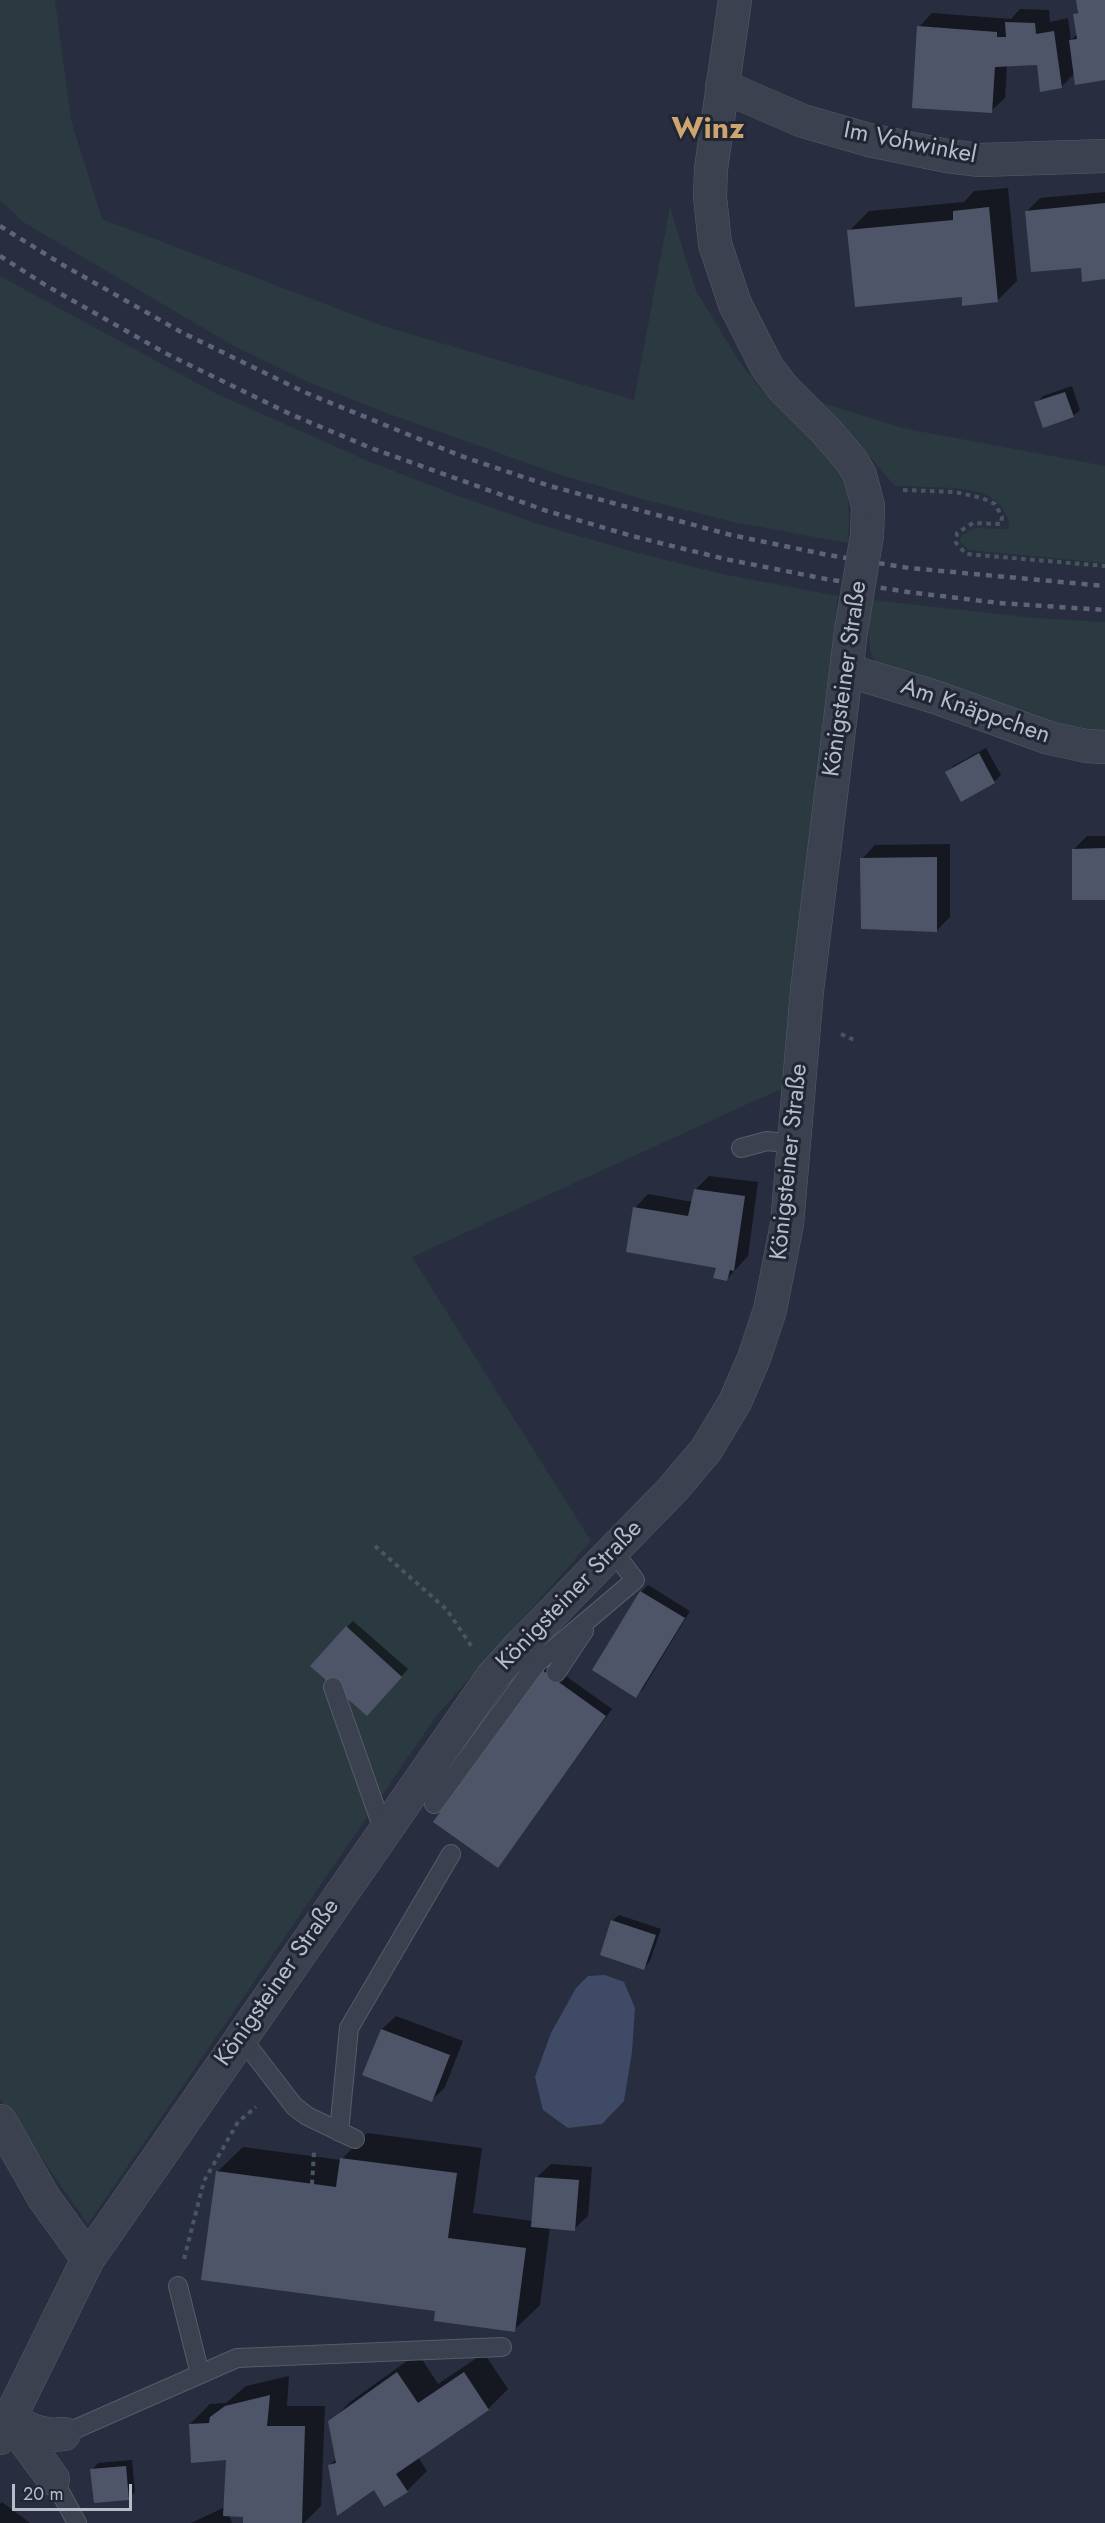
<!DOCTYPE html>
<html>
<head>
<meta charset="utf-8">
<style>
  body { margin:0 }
  #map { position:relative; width:1105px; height:2523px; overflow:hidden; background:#282e3f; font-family:Jost,sans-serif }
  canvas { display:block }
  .scale { position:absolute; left:12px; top:2484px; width:120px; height:27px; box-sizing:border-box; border:3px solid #b8bcc9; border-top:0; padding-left:8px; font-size:18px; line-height:21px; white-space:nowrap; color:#b8bcc9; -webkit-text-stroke:4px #202634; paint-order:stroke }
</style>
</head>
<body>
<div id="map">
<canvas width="1105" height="2523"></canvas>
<div class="scale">20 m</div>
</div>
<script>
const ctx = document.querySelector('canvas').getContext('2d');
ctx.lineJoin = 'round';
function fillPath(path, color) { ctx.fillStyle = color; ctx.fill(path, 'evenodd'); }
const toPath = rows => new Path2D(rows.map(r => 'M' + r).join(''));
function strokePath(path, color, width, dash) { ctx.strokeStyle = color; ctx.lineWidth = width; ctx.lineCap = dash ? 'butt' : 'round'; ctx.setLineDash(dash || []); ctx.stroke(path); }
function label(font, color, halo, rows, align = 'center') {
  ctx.font = font + ' Jost,sans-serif'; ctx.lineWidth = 6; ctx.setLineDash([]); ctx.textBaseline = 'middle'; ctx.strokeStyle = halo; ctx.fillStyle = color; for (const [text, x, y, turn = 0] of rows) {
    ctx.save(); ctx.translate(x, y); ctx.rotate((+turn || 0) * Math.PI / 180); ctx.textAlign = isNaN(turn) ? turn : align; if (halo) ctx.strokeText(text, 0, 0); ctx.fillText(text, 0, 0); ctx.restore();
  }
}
const green = toPath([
  [0,0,55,0,71,120,102,219,383,326,634,400,670,207,695,289,739,361,762,390,846,474,849,517,848,543,733,522,642,499,555,473,384,412,308,382,234,346,23,222,0,200],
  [0,276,217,394,368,461,445,491,535,523,627,550,722,574,838,596,785,1087,412,1257,591,1541,437,1715,88,2224,0,2099],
  [823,403,902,428,1105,466,1105,563,969,550,960,541,961,536,975,528,1008,529,1009,520,999,503,984,493,956,488,895,486],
  [872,600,1035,618,1105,622,1105,742,876,665,870,649,868,625]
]);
const water = toPath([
  [605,1975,624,1982,635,2008,632,2052,624,2101,602,2124,568,2128,543,2110,535,2077,551,2033,576,1988,588,1976]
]);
const shadow = toPath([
  [1078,0,1105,0,1105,79,1075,73,1061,87,1038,64,1007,65,1005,98,991,111,919,27,932,13,1011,19,1020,9,1049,10,1050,22,1068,18,1071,40,1078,33,1075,15,1079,10],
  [1008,188,1017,281,997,301,963,295,849,231,869,211,964,202,974,191],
  [1105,192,1105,278,1082,266,1026,212,1040,198],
  [1072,386,1080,410,1073,416,1036,403,1043,396],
  [986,748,1001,775,994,782,947,772,953,766],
  [1087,836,1105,836,1105,898,1073,850],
  [950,844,950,917,936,931,862,859,875,845],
  [709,1176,758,1182,748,1256,727,1279,718,1266,635,1208,648,1194,693,1202,695,1190],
  [648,1585,690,1611,643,1689,636,1696,641,1592],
  [353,1621,408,1669,373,1708,347,1627],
  [549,1664,612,1709,498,1866,543,1671],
  [619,1915,661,1929,650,1961,644,1968,612,1921],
  [396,2016,463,2041,445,2087,432,2100,382,2029],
  [367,2133,482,2148,473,2213,533,2221,537,2177,551,2164,592,2167,588,2216,574,2229,550,2227,540,2305,514,2330,436,2310,217,2172,243,2147,341,2160],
  [418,2353,438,2384,484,2353,508,2389,488,2409,418,2457,427,2471,407,2491,374,2488,330,2465,337,2458,330,2422,350,2402],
  [289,2376,287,2406,325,2406,321,2506,304,2523,244,2523,245,2515,229,2515,232,2523,191,2523,225,2507,227,2458,190,2424,210,2404,226,2403,246,2386],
  [132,2460,135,2492,128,2498,92,2470,98,2463],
  [2,2502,30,2523,0,2523,0,2504]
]);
const building = toPath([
  [1076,0,1105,0,1105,80,1075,85,1069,40,1077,39,1073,14,1078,13],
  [1005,22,1035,23,1036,34,1054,31,1062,88,1040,92,1037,65,995,67,992,113,912,108,917,26,997,32,997,37,1006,37],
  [1105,203,1105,279,1082,282,1081,268,1031,272,1025,211],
  [989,207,998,302,962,306,962,297,855,307,847,230,953,220,953,211],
  [1065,392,1074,417,1043,428,1034,402],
  [979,753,995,783,961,802,945,772],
  [1105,848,1105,900,1072,900,1072,849],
  [937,857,937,932,861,929,860,858],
  [694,1189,745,1196,734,1271,730,1270,727,1281,713,1278,716,1268,626,1252,633,1207,688,1216],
  [640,1591,685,1618,636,1698,592,1670],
  [346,1626,402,1677,367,1716,310,1666],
  [542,1670,606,1716,498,1868,433,1822],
  [611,1920,656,1935,644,1970,600,1955],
  [381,2029,450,2055,432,2102,362,2075],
  [340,2158,457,2173,448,2238,526,2248,515,2332,434,2321,435,2311,201,2280,216,2171,336,2187],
  [535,2177,579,2180,575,2231,531,2227],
  [397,2372,418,2403,464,2372,489,2410,396,2474,408,2492,384,2507,374,2490,337,2516,328,2465,336,2463,328,2421],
  [270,2395,267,2426,305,2426,302,2523,243,2523,243,2517,223,2516,226,2460,191,2463,189,2424,209,2423,210,2417,225,2406],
  [126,2466,129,2500,94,2503,90,2469]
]);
const path = toPath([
  [903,490,955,492,982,498,995,504,1002,517,1001,524,973,523,957,533,956,543,966,554,1105,566],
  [841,1034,854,1040],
  [375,1546,447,1610,472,1647],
  [312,2184,314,2152],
  [184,2259,204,2181,238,2122,256,2107]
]);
const service = toPath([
  [741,1148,767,1141,793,1144],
  [556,1673,584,1631],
  [333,1687,384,1832],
  [434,1804,537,1663,635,1580,613,1551],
  [241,2037,294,2106,307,2116,355,2139],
  [339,2132,349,2028,451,1854],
  [178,2286,200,2374],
  [64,2434,237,2358,502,2347],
  [53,2479,77,2523]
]);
const minor = toPath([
  [735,0,711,169,710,197,715,244,735,304,767,367,783,388,826,431,851,460,860,475,868,506,867,535],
  [722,86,803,121,869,140,947,156,980,160,1105,156],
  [846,670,935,697,1049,738,1086,746,1105,747],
  [0,2121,44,2198,88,2259],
  [0,2438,88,2259,492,1677,523,1643,673,1489,706,1450,735,1402,754,1358,770,1310,787,1224,807,991,851,631],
  [53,2479,10,2420,34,2431,51,2435,64,2434]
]);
const rail = toPath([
  [0,226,63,265,181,332,304,392,461,456,550,486,731,535,828,555,909,568,1105,586],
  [0,256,47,286,167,354,290,414,371,448,544,510,632,536,725,559,826,579,908,592,999,603,1105,610]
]);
const minorBridge = toPath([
  [851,631,867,535]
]);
const streetNames = [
  ["Im Vohwinkel",910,144,11],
  ["Königsteiner Straße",846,679,-82],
  ["Am Knäppchen",975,712,19],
  ["Königsteiner Straße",790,1162,-84],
  ["Königsteiner Straße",570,1596,-46],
  ["Königsteiner Straße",278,1983,-55]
];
const districtNames = [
  ["Winz",708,131]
];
fillPath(green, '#2a3a40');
fillPath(water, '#3f4a67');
fillPath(shadow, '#0007');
fillPath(building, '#4e5568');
strokePath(service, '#565c69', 20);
strokePath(minor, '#565c69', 34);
strokePath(path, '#48575d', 4, [4.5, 4.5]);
strokePath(service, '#3c414f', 18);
strokePath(minor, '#3c414f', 33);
strokePath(rail, '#5e6576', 4.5, [6, 6]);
strokePath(minorBridge, '#565c69', 34, []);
strokePath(minorBridge, '#3c414f', 33);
label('24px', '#b8bcc9', '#202634', streetNames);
label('bold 30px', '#cea56f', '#202634', districtNames);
</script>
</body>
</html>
